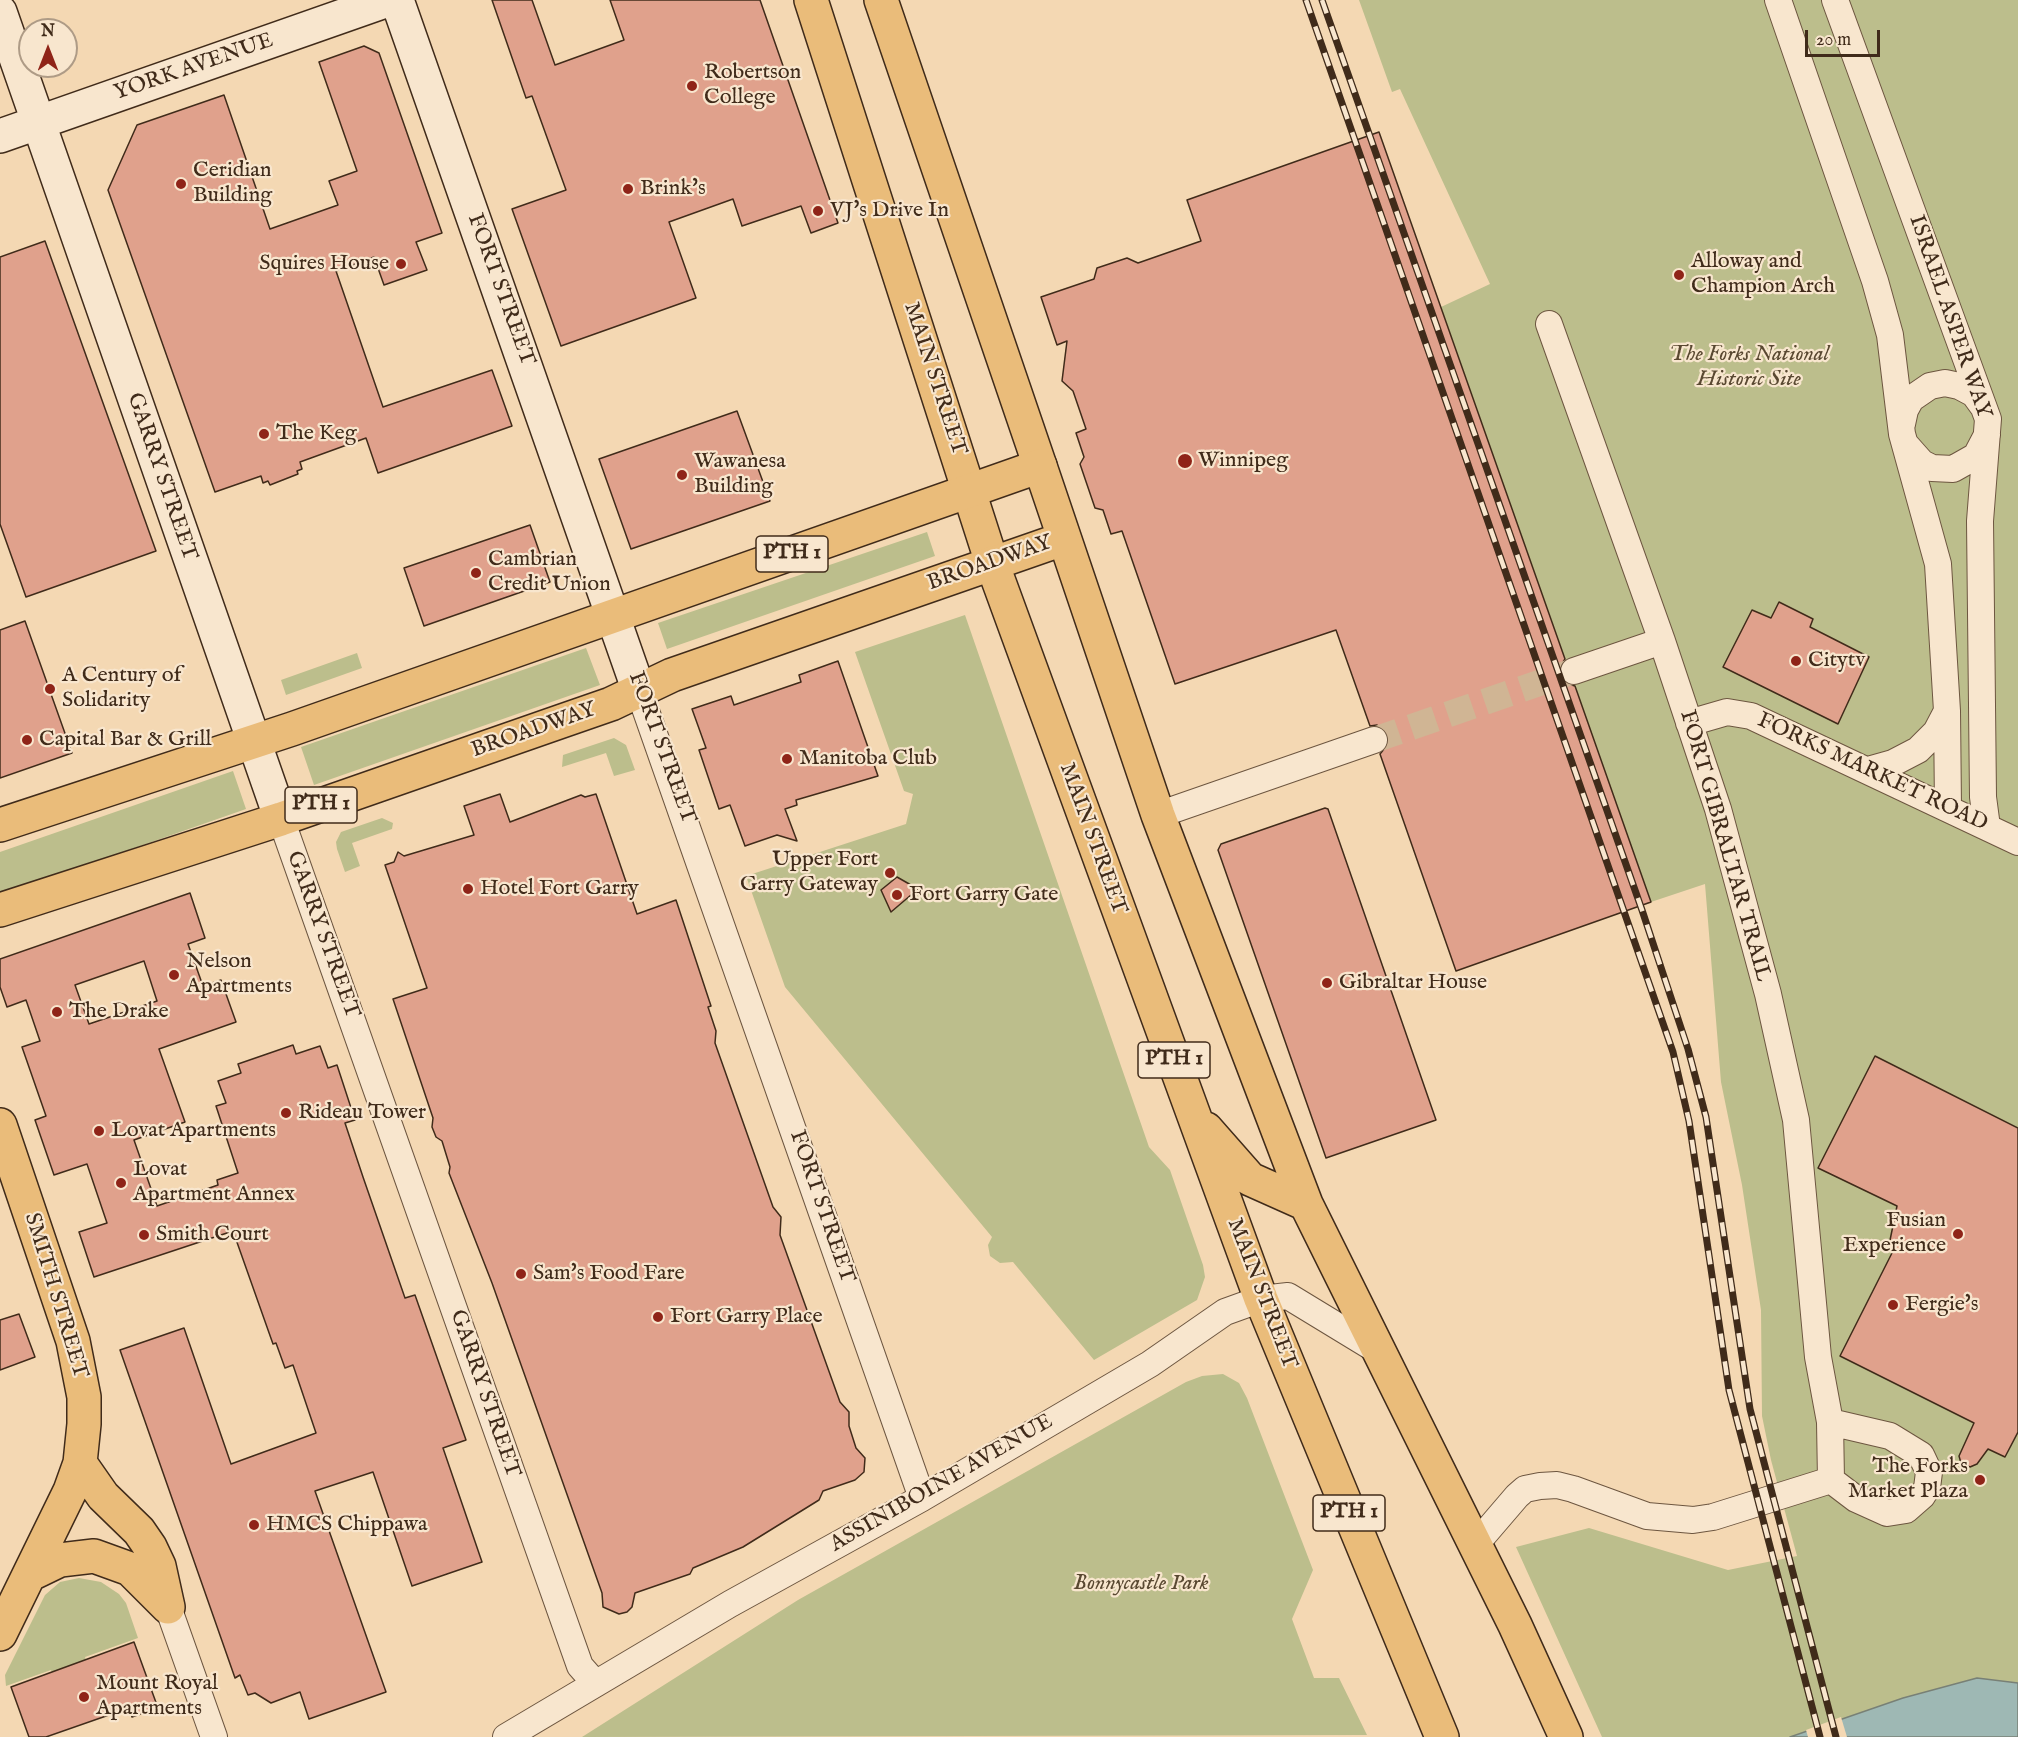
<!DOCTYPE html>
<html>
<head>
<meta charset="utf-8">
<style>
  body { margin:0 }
  #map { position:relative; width:2018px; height:1737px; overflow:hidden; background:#f4d8b3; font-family:"IM FELL English",serif }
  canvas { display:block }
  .north { position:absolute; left:18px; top:18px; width:60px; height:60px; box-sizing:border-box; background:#f8e6ce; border:2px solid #ae9b86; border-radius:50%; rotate:0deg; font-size:16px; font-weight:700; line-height:24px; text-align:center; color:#402b1a }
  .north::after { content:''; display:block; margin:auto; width:21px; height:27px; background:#8f2418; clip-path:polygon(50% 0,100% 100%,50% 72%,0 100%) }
  .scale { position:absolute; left:1805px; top:30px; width:75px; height:27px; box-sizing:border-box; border:3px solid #402b1a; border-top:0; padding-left:8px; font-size:18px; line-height:21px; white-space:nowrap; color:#402b1a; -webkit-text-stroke:4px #f8e6ce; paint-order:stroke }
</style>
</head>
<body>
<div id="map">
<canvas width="2018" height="1737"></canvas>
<div class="north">N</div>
<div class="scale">20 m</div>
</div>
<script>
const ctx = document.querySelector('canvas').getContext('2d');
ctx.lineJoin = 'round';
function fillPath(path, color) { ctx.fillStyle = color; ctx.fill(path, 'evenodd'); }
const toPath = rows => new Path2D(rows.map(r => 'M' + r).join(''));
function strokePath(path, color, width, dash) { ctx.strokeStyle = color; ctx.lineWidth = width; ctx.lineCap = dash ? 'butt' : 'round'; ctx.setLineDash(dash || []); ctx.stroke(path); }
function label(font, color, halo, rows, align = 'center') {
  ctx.font = font + ' "IM FELL English",serif'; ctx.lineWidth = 4.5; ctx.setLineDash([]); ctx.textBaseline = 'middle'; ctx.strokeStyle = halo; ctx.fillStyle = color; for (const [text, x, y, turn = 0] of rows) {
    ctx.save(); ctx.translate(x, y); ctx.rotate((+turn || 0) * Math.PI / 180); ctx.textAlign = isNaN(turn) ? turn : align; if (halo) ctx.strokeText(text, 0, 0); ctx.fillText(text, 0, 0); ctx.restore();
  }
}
const green = toPath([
  [1359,0,2018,0,2018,1737,1602,1737,1516,1547,1589,1528,1728,1570,1797,1556,1771,1460,1762,1416,1761,1310,1742,1185,1721,1082,1705,884,1651,902,1441,307,1490,284,1400,89,1392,92],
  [927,532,935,556,667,649,658,623],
  [965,615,1149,1147,1170,1170,1203,1265,1205,1277,1197,1300,1094,1360,1013,1262,1000,1263,990,1256,988,1245,992,1237,785,987,746,876,906,824,913,794,904,791,855,652],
  [586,648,600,685,314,785,301,747],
  [357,653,362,668,286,695,281,680],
  [614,738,626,745,635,770,614,776,606,753,562,767,563,755],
  [233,771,246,809,0,895,0,852],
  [382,818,393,823,392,829,352,843,360,866,345,872,337,849,336,842,341,832],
  [1223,1374,1239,1383,1247,1398,1313,1570,1292,1619,1314,1678,1339,1678,1367,1735,582,1737,798,1600,1186,1382,1202,1376],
  [79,1578,101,1582,119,1594,126,1603,138,1638,85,1657,90,1671,56,1683,51,1670,6,1686,5,1675,45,1595,60,1582]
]);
const water = toPath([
  [1977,1678,2018,1683,2018,1737,1790,1737,1903,1698,1977,1678]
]);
const pier = toPath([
  [1841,1717,1847,1737,1808,1737,1806,1730]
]);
const building = toPath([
  [492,0,532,0,555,65,624,40,610,0,760,0,838,223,811,233,801,206,742,226,733,199,669,222,696,298,561,346,512,209,566,190,532,96,526,98,492,0],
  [364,46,379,53,442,233,416,242,427,270,384,285,374,257,336,271,383,407,492,370,512,426,378,473,366,438,300,462,302,469,297,471,298,474,270,485,268,481,263,483,261,476,215,492,108,190,137,125,224,95,270,229,338,205,329,181,357,171,319,62,364,46],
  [1379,132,1565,659,1559,668,1560,676,1565,683,1575,686,1651,902,1456,971,1380,754,1389,743,1388,735,1377,725,1370,726,1336,630,1175,684,1122,531,1111,534,1103,510,1095,508,1080,464,1084,457,1076,433,1086,429,1073,391,1062,381,1067,341,1057,345,1041,297,1094,279,1097,268,1127,258,1138,263,1201,241,1187,200,1379,132],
  [45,241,156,551,26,597,0,524,0,257,45,241],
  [737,411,770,501,631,549,599,459,737,411],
  [530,525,550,582,424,626,404,568,530,525],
  [1779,602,1813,619,1810,627,1869,657,1838,724,1723,667,1752,610,1771,618,1779,602],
  [25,621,72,753,0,778,0,630,25,621],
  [838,661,878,776,796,800,797,805,785,809,797,841,777,835,745,846,730,805,719,809,699,750,706,748,692,709,731,696,734,705,801,682,799,675,838,661],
  [500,794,510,822,581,795,585,797,596,794,637,914,676,900,711,1006,708,1007,716,1031,715,1043,773,1207,781,1217,780,1235,840,1402,849,1412,849,1426,856,1448,865,1458,864,1472,855,1480,823,1491,819,1500,743,1547,693,1568,690,1574,635,1593,632,1607,627,1612,619,1614,603,1607,602,1593,492,1283,449,1173,450,1167,442,1141,436,1137,432,1127,433,1118,393,999,427,988,385,865,394,862,398,852,404,856,474,835,464,806,500,794],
  [1325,808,1328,809,1436,1120,1326,1158,1218,850,1221,844,1325,808],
  [897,877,918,889,891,912,881,890,897,877],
  [190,893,205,938,188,944,203,986,221,980,236,1022,159,1049,185,1122,134,1140,157,1206,218,1185,217,1180,238,1173,216,1106,226,1103,218,1081,241,1073,238,1064,293,1045,296,1054,320,1046,328,1068,337,1065,355,1120,345,1123,363,1177,405,1298,415,1295,466,1440,443,1448,482,1562,412,1586,373,1472,315,1491,386,1692,309,1719,300,1692,271,1703,255,1693,248,1695,240,1675,235,1678,120,1350,184,1328,231,1464,316,1433,293,1365,285,1368,276,1343,273,1344,233,1231,94,1277,79,1232,107,1223,87,1164,54,1175,35,1120,46,1116,22,1047,40,1041,26,1000,7,1007,0,987,0,959,190,893],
  [144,961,157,1001,89,1024,75,985,144,961],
  [1875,1056,2018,1128,2018,1432,2005,1457,1988,1449,1977,1464,1970,1467,1961,1463,1959,1456,1974,1423,1840,1356,1893,1251,1888,1250,1897,1206,1818,1168,1875,1056],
  [19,1314,35,1357,0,1370,0,1320,19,1314],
  [134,1642,158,1708,132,1717,129,1708,46,1737,29,1737,11,1687,134,1642]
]);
const streetTunnel = toPath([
  [1374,740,1574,671]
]);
const street = toPath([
  [1778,0,1875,281,1890,335,1902,434,1938,564,1947,711,1948,808],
  [1835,0,1988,419,1980,521,1983,797,1987,827],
  [1549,324,1662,641,1718,809,1768,994,1796,1120,1818,1357,1830,1422,1831,1480,1856,1499,1887,1513,1906,1510,1922,1496,1927,1488,1929,1472,1921,1455,1890,1436,1830,1422],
  [1902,424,1905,410,1911,399,1930,386,1945,383,1959,386,1974,394,1982,405],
  [1906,445,1922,463,1932,468,1953,469,1976,456,1987,435],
  [1574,671,1662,641],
  [639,691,922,1498],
  [1689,723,1727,712,1751,716,2018,842],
  [1868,770,1893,763,1918,750,1936,732,1947,711],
  [1158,815,1374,740],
  [281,819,580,1666,595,1683],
  [1475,1545,1517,1496,1525,1489,1540,1486,1557,1485,1573,1489,1647,1516,1693,1520,1713,1517,1831,1480],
  [168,1607,214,1737],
  [506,1737,730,1604,922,1498,1150,1364,1225,1312,1261,1299,1288,1296,1380,1352]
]);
const secondary = toPath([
  [397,0,639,691],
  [0,12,281,819],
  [0,136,388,0]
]);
const primary = toPath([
  [811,0,992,563],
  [881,0,1040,466],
  [0,1125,73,1341,84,1397,84,1424,80,1463,70,1491,0,1634],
  [80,1463,103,1496,139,1531,150,1547,159,1566,168,1607],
  [29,1575,60,1560,94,1556,130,1569,168,1607]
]);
const highway = toPath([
  [992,563,1261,1299,1442,1737],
  [0,825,292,729,1040,466,1158,815,1306,1204,1515,1625,1566,1737],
  [0,910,281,819,562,721,611,704,672,675,1063,539],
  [1206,1129,1250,1179,1306,1204]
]);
const rail = toPath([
  [1306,0,1673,1052,1689,1121,1729,1390,1820,1737],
  [1322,0,1642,910,1688,1049,1706,1117,1750,1409,1836,1737]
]);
const markers = [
  [692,86,6,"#8f2418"],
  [181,184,6,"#8f2418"],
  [628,189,6,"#8f2418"],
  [818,211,6,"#8f2418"],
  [401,264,6,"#8f2418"],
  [1679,275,6,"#8f2418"],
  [264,434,6,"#8f2418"],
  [1185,461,8,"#8f2418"],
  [682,475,6,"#8f2418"],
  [476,573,6,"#8f2418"],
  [1796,661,6,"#8f2418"],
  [50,689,6,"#8f2418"],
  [27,740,6,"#8f2418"],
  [787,759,6,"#8f2418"],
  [890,873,6,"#8f2418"],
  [468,889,6,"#8f2418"],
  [897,895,6,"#8f2418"],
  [174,975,6,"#8f2418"],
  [1327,983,6,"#8f2418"],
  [57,1012,6,"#8f2418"],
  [286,1113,6,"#8f2418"],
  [99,1131,6,"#8f2418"],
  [121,1183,6,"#8f2418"],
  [1958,1234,6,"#8f2418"],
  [144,1235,6,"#8f2418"],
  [521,1274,6,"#8f2418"],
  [1893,1305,6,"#8f2418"],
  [658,1317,6,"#8f2418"],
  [1980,1480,6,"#8f2418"],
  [254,1525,6,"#8f2418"],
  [84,1697,6,"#8f2418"]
];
const shields = [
  [792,554,72],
  [321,805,72],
  [1174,1060,72],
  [1349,1513,72]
];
const shieldNames = [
  ["PTH 1",792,554],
  ["PTH 1",321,805],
  ["PTH 1",1174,1060],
  ["PTH 1",1349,1513]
];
const streetNames = [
  ["YORK AVENUE",194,68,-19],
  ["FORT STREET",500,290,70],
  ["ISRAEL ASPER WAY",1949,317,71],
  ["MAIN STREET",934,379,72],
  ["GARRY STREET",161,477,71],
  ["BROADWAY",990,564,-19],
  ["BROADWAY",534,731,-19],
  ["FORT STREET",661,748,70],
  ["FORKS MARKET ROAD",1872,773,25],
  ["MAIN STREET",1092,839,70],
  ["FORT GIBRALTAR TRAIL",1724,846,74],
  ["GARRY STREET",322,935,70],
  ["FORT STREET",821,1207,71],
  ["MAIN STREET",1261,1294,69],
  ["SMITH STREET",55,1296,73],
  ["GARRY STREET",484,1394,71],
  ["ASSINIBOINE AVENUE",942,1484,-30]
];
const poiNames = [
  ["Robertson",704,73],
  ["College",704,98],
  ["Ceridian",193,171],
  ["Building",193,196],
  ["Brink's",640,189],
  ["VJ's Drive In",830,211],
  ["Alloway and",1691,262],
  ["Champion Arch",1691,287],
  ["Squires House",389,264,"right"],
  ["The Keg",276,434],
  ["Winnipeg",1198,461],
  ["Wawanesa",694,462],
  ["Building",694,487],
  ["Cambrian",488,560],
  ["Credit Union",488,585],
  ["Citytv",1808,661],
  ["A Century of",62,676],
  ["Solidarity",62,701],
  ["Capital Bar & Grill",39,740],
  ["Manitoba Club",799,759],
  ["Upper Fort",878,860,"right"],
  ["Garry Gateway",878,885,"right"],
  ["Hotel Fort Garry",480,889],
  ["Fort Garry Gate",909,895],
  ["Nelson",186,962],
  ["Apartments",186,987],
  ["Gibraltar House",1339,983],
  ["The Drake",69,1012],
  ["Rideau Tower",298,1113],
  ["Lovat Apartments",111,1131],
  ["Lovat",133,1170],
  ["Apartment Annex",133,1195],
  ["Fusian",1946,1221,"right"],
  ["Experience",1946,1246,"right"],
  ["Smith Court",156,1235],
  ["Sam's Food Fare",533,1274],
  ["Fergie's",1905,1305],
  ["Fort Garry Place",670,1317],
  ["The Forks",1968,1467,"right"],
  ["Market Plaza",1968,1492,"right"],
  ["HMCS Chippawa",266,1525],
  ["Mount Royal",96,1684],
  ["Apartments",96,1709]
];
const parkNames = [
  ["The Forks National",1749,355],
  ["Historic Site",1749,380],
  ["Bonnycastle Park",1141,1584]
];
fillPath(green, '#bcbe8c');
fillPath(water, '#9eb8b4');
strokePath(water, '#788076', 1.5);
fillPath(pier, '#f4d8b3');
fillPath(building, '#e0a18c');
strokePath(building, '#402b1a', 1.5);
strokePath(streetTunnel, '#d0b594', 26, [26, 13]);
strokePath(street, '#6d5640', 28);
strokePath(secondary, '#402b1a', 36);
strokePath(primary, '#402b1a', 36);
strokePath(highway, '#402b1a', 36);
strokePath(street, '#f8e6ce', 26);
strokePath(secondary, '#f8e6ce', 33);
strokePath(primary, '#eabc7a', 33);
strokePath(highway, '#eabc7a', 33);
strokePath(rail, '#402b1a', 7);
strokePath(rail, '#f8e6ce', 4.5, [14]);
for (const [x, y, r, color] of markers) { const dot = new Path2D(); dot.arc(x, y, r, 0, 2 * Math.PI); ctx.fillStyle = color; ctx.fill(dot); strokePath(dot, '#f8e6ce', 2); }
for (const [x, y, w] of shields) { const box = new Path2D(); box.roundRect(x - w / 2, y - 18, w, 36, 4.5); ctx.fillStyle = '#f8e6ce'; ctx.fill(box); strokePath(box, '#402b1a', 1.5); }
label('bold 21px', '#402b1a', null, shieldNames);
label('22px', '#402b1a', '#f8e6ce', streetNames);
label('22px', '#402b1a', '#f8e6ce', poiNames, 'left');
label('italic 22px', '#594831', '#f8e6ce', parkNames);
</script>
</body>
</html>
